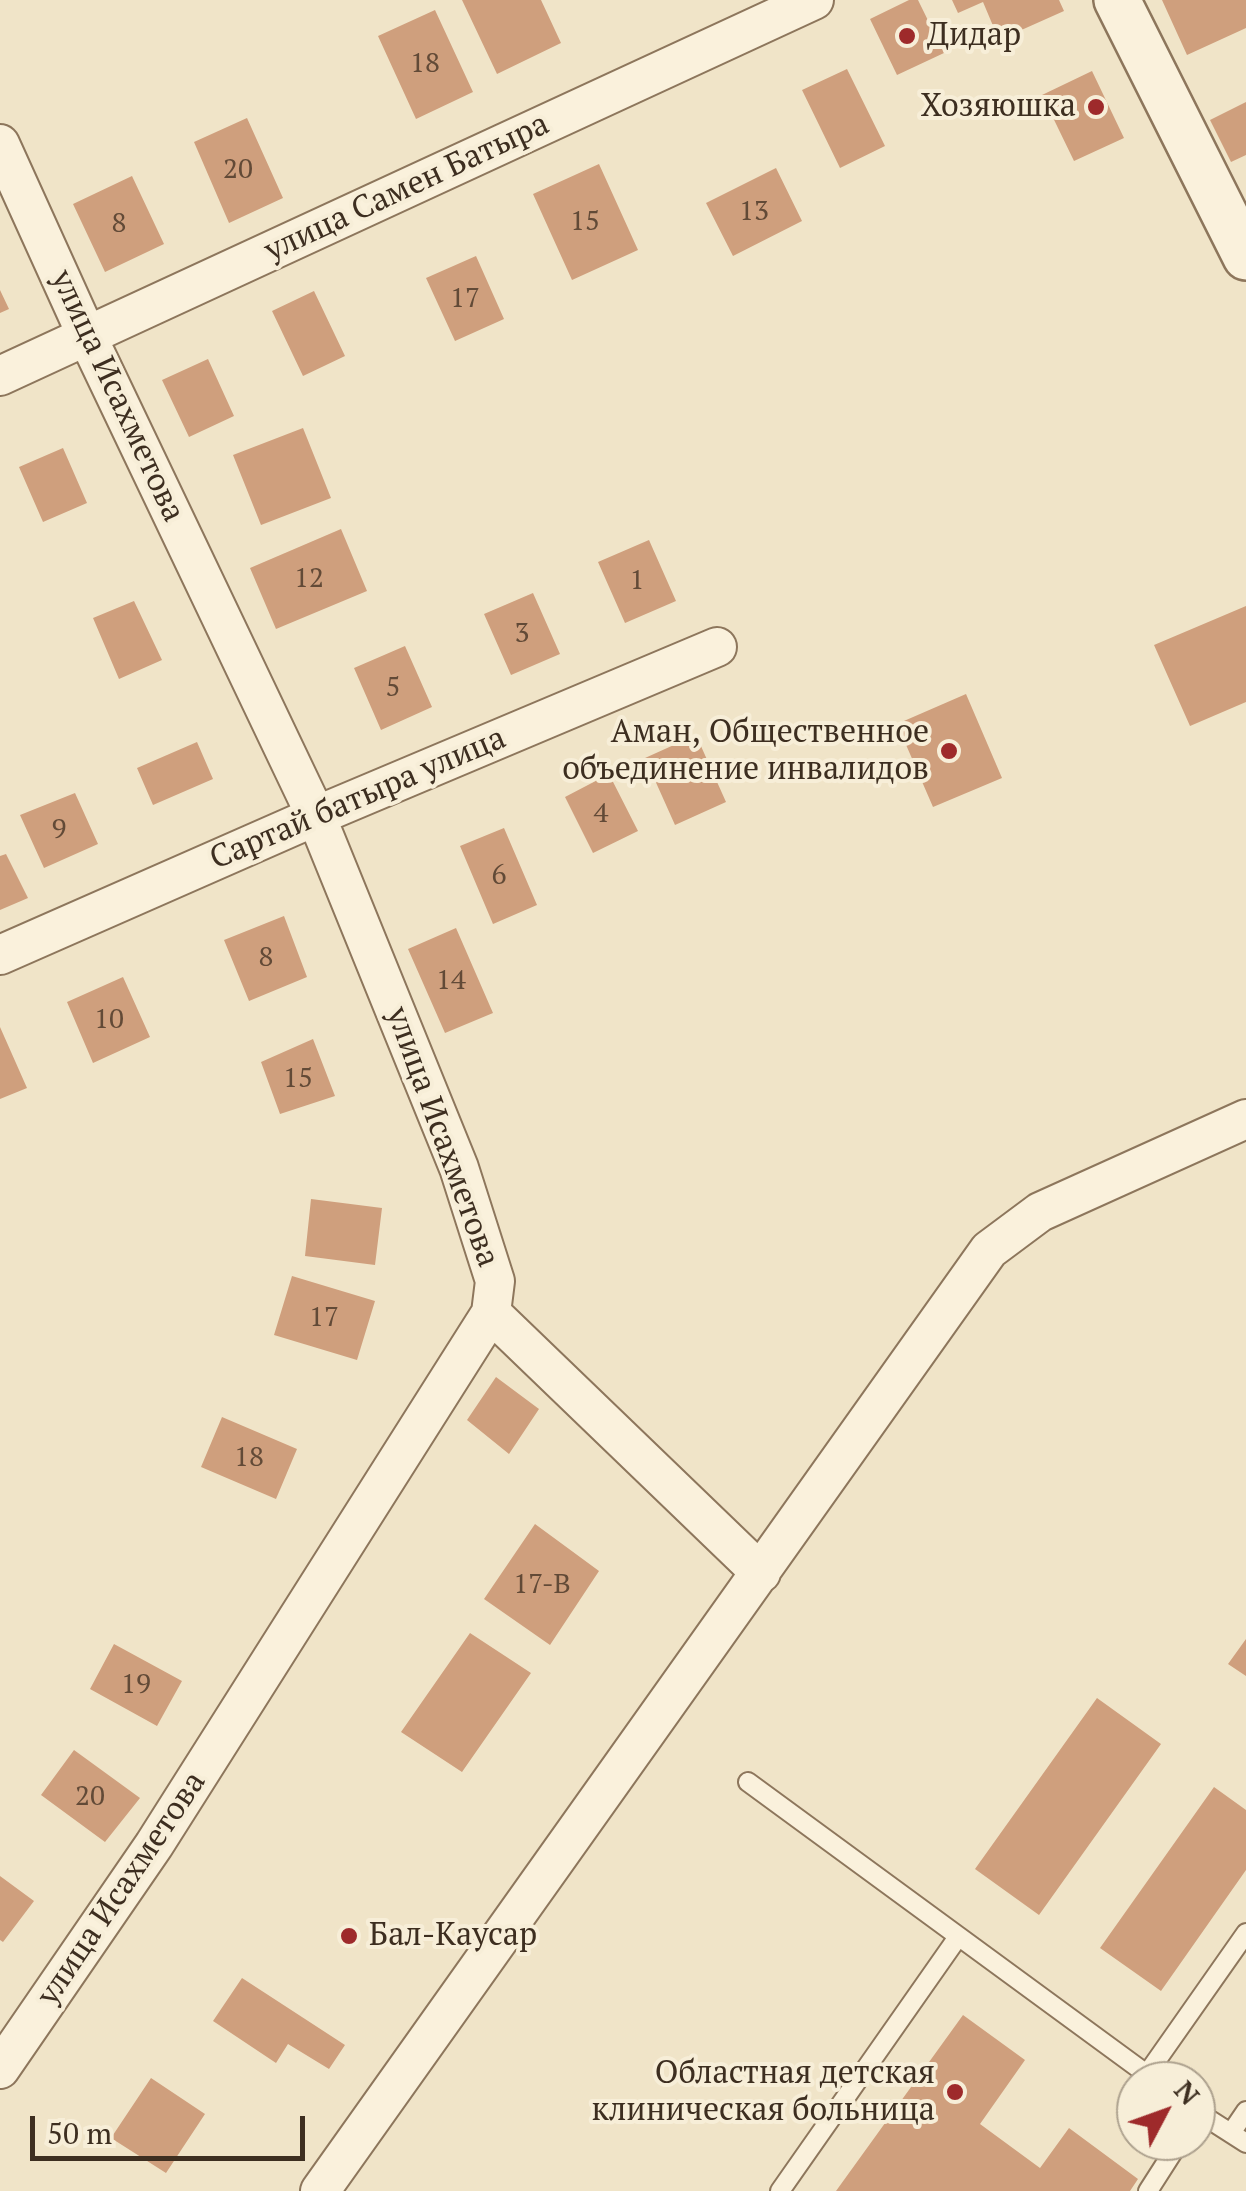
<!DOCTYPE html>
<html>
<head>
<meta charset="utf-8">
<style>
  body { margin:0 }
  #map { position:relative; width:1246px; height:2191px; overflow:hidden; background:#f0e4c8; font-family:"PT Serif",serif }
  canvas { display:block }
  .north { position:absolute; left:1116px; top:2061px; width:100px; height:100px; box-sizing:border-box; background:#f7eed8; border:2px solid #ada18e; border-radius:50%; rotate:49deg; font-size:28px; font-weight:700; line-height:40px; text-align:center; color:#3d2e20 }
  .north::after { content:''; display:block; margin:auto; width:35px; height:45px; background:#9e2a2b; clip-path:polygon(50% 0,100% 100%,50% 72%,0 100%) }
  .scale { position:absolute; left:30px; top:2116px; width:275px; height:45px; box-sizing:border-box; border:5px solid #3d2e20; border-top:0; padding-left:12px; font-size:30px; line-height:35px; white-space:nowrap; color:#3d2e20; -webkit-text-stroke:8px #f7eed8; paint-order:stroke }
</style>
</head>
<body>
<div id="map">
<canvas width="1246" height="2191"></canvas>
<div class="north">N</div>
<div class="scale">50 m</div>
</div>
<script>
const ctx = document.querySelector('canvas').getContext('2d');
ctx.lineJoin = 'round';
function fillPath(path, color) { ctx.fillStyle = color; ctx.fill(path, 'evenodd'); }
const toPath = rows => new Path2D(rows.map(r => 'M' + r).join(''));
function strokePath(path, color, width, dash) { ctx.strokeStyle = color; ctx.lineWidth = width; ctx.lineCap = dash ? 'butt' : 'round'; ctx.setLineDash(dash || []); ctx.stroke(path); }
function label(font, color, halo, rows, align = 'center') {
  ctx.font = font + ' "PT Serif",serif'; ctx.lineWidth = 8; ctx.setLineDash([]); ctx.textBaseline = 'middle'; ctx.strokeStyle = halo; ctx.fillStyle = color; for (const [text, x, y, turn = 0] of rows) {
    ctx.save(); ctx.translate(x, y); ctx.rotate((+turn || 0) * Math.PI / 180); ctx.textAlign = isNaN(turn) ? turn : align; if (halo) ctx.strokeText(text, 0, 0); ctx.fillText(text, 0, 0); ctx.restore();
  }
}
const building = toPath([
  [462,0,541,0,561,43,497,74],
  [909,0,918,0,944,53,897,75,870,19],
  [952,0,1059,0,1064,11,999,40,983,2,958,13],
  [1162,0,1246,0,1246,28,1187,55],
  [435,10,473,92,416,119,378,36],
  [847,69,885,146,840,168,802,90],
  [1092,71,1124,138,1074,161,1042,95],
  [1246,102,1246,155,1231,162,1210,120],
  [247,118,283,198,229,223,194,142],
  [599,164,638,250,572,280,533,194],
  [776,168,802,221,733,256,706,203],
  [132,176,164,244,105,272,73,204],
  [476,256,504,319,455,341,426,278],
  [0,290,9,309,0,313],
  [314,291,345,356,303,376,272,311],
  [208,359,234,416,189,437,162,380],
  [303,428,331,498,261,525,233,455],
  [63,448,87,503,43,522,19,467],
  [341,529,367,591,276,629,250,568],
  [649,540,676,601,625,623,598,562],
  [533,593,560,654,511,675,484,614],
  [134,601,162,660,119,679,93,618],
  [1246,606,1246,702,1190,726,1154,645],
  [405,646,432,707,381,730,354,668],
  [966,694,1002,778,933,807,897,724],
  [696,735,726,802,675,825,645,758],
  [197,742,213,779,153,805,137,768],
  [609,774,638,831,593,853,565,797],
  [75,793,98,844,44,868,20,815],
  [504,828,537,905,493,924,460,846],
  [6,854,28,898,0,910,0,856],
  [284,916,307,977,249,1001,224,940],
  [456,928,493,1013,445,1033,408,949],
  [123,977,150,1037,93,1063,67,1002],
  [0,1027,27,1088,0,1099],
  [313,1039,335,1096,280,1114,261,1062],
  [311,1199,382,1208,375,1265,305,1256],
  [292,1276,375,1301,357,1360,274,1335],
  [496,1377,539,1409,509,1454,467,1420],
  [222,1417,297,1449,276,1499,201,1467],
  [535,1524,599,1571,550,1645,484,1599],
  [470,1633,531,1673,462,1772,401,1732],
  [1246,1639,1246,1676,1228,1664],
  [114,1644,182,1681,157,1726,90,1689],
  [1097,1698,1161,1744,1039,1915,975,1869],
  [74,1750,140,1798,105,1842,41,1795],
  [1214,1787,1246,1810,1246,1870,1161,1991,1100,1948],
  [0,1876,34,1901,3,1942,0,1940],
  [242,1978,345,2045,329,2069,288,2044,276,2063,213,2021],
  [963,2015,1025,2060,980,2124,1040,2168,1069,2128,1138,2179,1130,2191,836,2191],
  [151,2078,205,2114,166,2173,111,2138]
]);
const service = toPath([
  [748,1782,1156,2081],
  [1147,2074,1246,1933],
  [1196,2111,1246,2143],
  [1231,2133,1246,2111],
  [780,2191,958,1937],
  [1148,2191,1180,2141]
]);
const minor = toPath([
  [0,144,87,336,316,816,459,1168,495,1281,491,1313,154,1845,0,2069],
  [0,376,814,0],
  [0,955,316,816,717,647],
  [491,1313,761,1573],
  [320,2191,989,1250,1040,1212,1246,1119]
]);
const tertiary = toPath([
  [1117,0,1246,257]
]);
const markers = [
  [907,36,10,"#9e2a2b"],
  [1096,107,10,"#9e2a2b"],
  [949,751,10,"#9e2a2b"],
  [349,1936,10,"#9e2a2b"],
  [955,2092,10,"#9e2a2b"]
];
const numberNames = [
  ["18",425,64],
  ["20",238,170],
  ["13",754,212],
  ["15",585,222],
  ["8",119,224],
  ["17",465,299],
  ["12",309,579],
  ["1",637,581],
  ["3",522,634],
  ["5",393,688],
  ["4",601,814],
  ["9",59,830],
  ["6",499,876],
  ["8",266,958],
  ["14",451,981],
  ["10",109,1020],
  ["15",298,1079],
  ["17",324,1318],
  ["18",249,1458],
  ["17-В",542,1585],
  ["19",136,1685],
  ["20",90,1797]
];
const poiNames = [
  ["Дидар",927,36,"left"],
  ["Хозяюшка",1076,107],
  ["Аман, Общественное",929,733],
  ["объединение инвалидов",929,770],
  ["Бал-Каусар",369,1936,"left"],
  ["Областная детская",935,2074],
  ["клиническая больница",935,2111]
];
const streetNames = [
  ["улица Самен Батыра",407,188,-25],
  ["улица Исахметова",117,396,65],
  ["Сартай батыра улица",358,799,-23],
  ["улица Исахметова",442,1137,70],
  ["улица Исахметова",122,1889,-56]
];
fillPath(building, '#cf9f7d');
strokePath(service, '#8d765c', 22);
strokePath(minor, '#8d765c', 42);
strokePath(tertiary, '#8d765c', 50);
strokePath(service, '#faf1dc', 18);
strokePath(minor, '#faf1dc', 38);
strokePath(tertiary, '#faf1dc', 45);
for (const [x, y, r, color] of markers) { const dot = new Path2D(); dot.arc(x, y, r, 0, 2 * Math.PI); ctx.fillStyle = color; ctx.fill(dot); strokePath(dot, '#f7eed8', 4); }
label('28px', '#624a37', null, numberNames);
label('32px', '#3d2e20', '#f7eed8', poiNames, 'right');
label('32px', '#3d2e20', '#f7eed8', streetNames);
</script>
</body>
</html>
